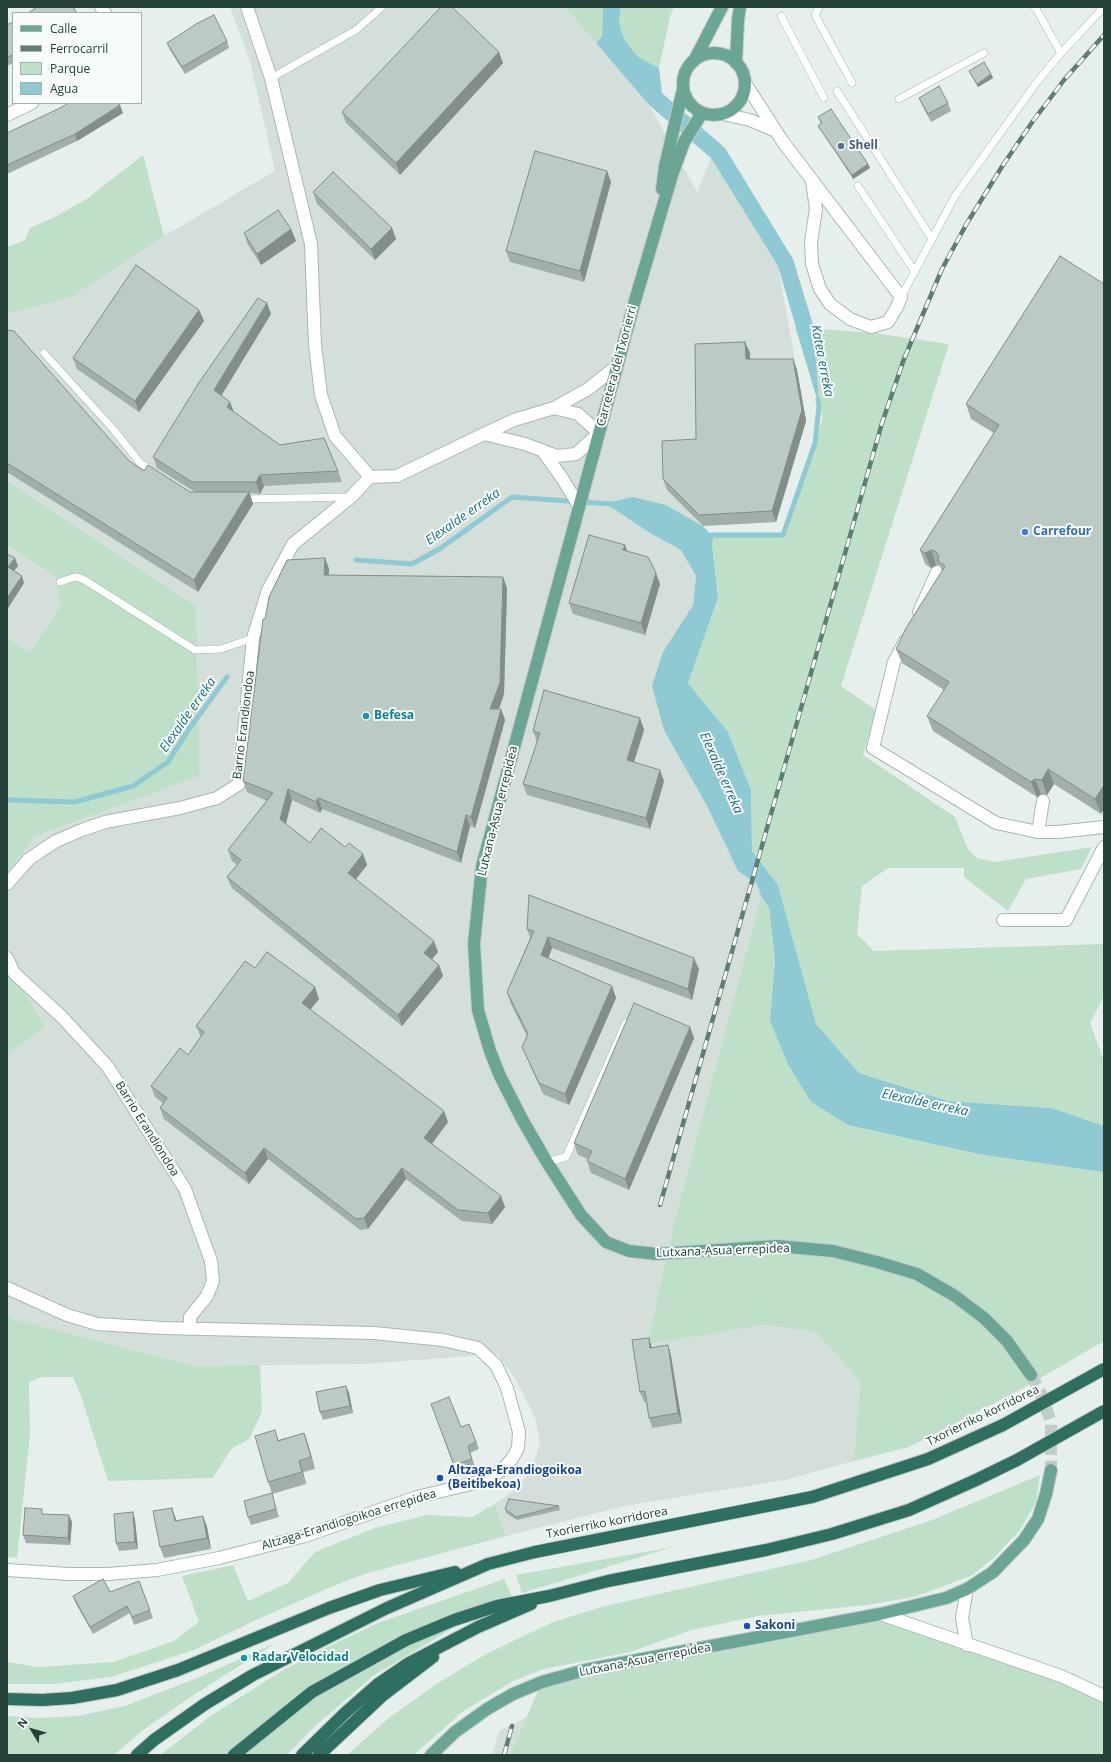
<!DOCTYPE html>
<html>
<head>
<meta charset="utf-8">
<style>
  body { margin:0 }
  #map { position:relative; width:1111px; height:1762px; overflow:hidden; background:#e6efeb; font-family:"Open Sans",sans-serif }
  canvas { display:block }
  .frame { position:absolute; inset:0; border:8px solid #24423a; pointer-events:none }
  .legend { position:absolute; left:12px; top:12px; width:130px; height:92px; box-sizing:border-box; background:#f7fbf9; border:1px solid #a3b1ad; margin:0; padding:5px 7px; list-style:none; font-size:12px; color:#24423a }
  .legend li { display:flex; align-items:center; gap:8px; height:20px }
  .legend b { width:20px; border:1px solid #a3b1ad }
  .north { position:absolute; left:12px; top:1710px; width:40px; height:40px; -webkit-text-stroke:3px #f7fbf9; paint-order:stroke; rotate:307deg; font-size:11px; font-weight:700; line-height:16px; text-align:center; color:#24423a }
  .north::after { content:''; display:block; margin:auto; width:14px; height:18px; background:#24423a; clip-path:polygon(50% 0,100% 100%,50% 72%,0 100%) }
</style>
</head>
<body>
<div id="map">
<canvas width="1111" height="1762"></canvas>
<div class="frame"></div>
<ul class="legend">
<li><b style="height:5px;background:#6aa596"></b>Calle</li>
<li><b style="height:5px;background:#5f7d75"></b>Ferrocarril</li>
<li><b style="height:11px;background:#bfe0c8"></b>Parque</li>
<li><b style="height:11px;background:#8ec9d4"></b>Agua</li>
</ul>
<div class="north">N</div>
</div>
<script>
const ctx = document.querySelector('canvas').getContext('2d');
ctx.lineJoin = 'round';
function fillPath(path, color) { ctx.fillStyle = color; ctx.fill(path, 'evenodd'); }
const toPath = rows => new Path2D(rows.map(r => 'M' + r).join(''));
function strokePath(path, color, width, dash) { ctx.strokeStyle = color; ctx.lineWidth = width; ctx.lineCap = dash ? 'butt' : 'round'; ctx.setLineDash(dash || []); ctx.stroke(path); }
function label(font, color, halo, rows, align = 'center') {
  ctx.font = font + ' "Open Sans",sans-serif'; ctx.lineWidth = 4; ctx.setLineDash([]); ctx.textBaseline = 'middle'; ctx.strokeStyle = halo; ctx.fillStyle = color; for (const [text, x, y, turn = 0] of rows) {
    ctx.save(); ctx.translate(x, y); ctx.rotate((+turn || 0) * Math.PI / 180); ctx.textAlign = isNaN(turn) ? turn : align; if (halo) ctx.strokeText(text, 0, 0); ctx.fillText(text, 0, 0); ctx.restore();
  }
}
const built = toPath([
  [230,7,565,7,649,105,697,192,711,158,778,266,806,421,776,522,703,526,666,505,606,503,650,533,681,550,696,576,693,605,663,652,706,804,738,871,757,884,761,896,675,1219,647,1343,763,1325,816,1332,860,1382,854,1461,785,1480,624,1506,506,1536,495,1504,520,1486,533,1467,540,1442,535,1418,515,1378,497,1354,363,1364,194,1366,14,1319,7,1315,7,1055,45,1027,7,962,7,873,36,836,200,776,196,606,7,481,7,314,70,298,164,236,275,171,250,61],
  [7,545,55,576,60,607,30,652,7,638],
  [527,1717,510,1755,492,1755,499,1731]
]);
const green = toPath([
  [565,7,603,7,602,36,596,43],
  [621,7,674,7,670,16,659,68,638,57,626,42,622,33,619,22],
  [143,155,164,236,70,298,7,314,7,247,25,240,30,228,57,216,88,198],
  [795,327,874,333,949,344,841,686,876,710,863,755,955,817,968,849,977,858,995,862,1092,847,1081,869,1026,879,1008,911,964,877,964,868,888,868,862,886,857,934,874,951,1104,944,1104,996,1090,1023,1104,1061,1104,1341,1020,1390,909,1447,854,1461,860,1382,816,1332,763,1325,647,1344,675,1219,761,896,769,908,775,960,770,1021,811,1102,848,1125,978,1154,1049,1163,1050,1108,948,1101,859,1073,816,1024,778,885,752,851,751,790,728,732,688,683,718,598,711,535,783,535,823,418],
  [7,481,196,606,200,776,36,836,7,873,7,638,30,652,60,607,55,576,7,545],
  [7,962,45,1027,7,1055],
  [7,1315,14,1319,194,1366,260,1365,262,1412,249,1439,231,1449,213,1478,108,1481,81,1396,73,1377,42,1377,29,1382,30,1434,17,1558,7,1557],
  [1040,1475,1036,1502,1020,1530,994,1558,971,1576,914,1597,867,1605,758,1616,692,1630,630,1652,544,1669,513,1681,462,1712,414,1755,347,1755,390,1717,441,1681,486,1654,553,1622,605,1606,811,1560,932,1520],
  [495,1504,506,1536,368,1573,338,1584,256,1620,194,1650,111,1677,54,1684,7,1684,7,1662,38,1667,113,1662,174,1641,199,1622,182,1576,233,1565,248,1601,288,1583,315,1552,375,1528,427,1515,472,1517],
  [673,1547,522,1593,516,1575],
  [504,1579,513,1598,458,1625,373,1676,313,1728,287,1755,160,1755,212,1715,280,1672,319,1651,378,1623],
  [880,1614,1061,1676,1104,1704,1104,1755,510,1755,542,1682],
  [276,1643,195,1694,143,1730,114,1755,7,1755,7,1716,38,1718,77,1716,125,1706,197,1678]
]);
const water = toPath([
  [603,7,621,7,619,22,622,33,626,42,638,57,659,68,662,93,725,148,793,259,814,328,819,406,778,266,711,158,649,105,596,43,602,36],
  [633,497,666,505,703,526,711,535,718,598,688,683,728,732,751,790,752,851,778,885,816,1024,859,1073,948,1101,1051,1108,1104,1126,1104,1172,978,1154,848,1125,811,1102,788,1064,770,1021,775,960,769,908,761,896,757,884,738,871,706,804,664,730,652,686,663,652,693,605,696,576,681,550,650,533,605,503]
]);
const stream = toPath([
  [710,541,711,535,783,535,815,443,819,406,818,400],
  [356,560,412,564,441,548,512,497,610,504],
  [7,800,75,802,133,786,168,762,189,729,227,677]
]);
const primaryTunnel = toPath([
  [1031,1375,1040,1391,1051,1422,1051,1470]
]);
const service = toPath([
  [819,7,815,15,852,83],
  [1035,7,1061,53],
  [781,16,824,98],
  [271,78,356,30,382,7],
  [837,91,932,239],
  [899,99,984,53],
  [858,186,915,272],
  [901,297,955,196,1037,82,1061,53,1104,7],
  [44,353,114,430,140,463,154,472],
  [243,499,351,497],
  [60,582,75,577,83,579,195,650,221,649,253,638],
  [547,1162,566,1157,626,1023]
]);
const minor = toPath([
  [101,7,105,13],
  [247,7,271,78,311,244,315,345,321,395,335,436,370,477,397,476,484,434,514,420,554,408,578,414,599,433,576,454,557,456,525,444,484,434],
  [745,83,783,142,901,297,897,307,888,322,871,327,850,319,830,304,820,289,812,264,811,242,816,209,812,181],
  [723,114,750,120,776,131],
  [7,115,32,103],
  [554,408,588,389,617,366],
  [542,450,562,478,579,506],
  [919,612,937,572],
  [905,641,894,662,873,748,996,823,1038,832,1057,832,1104,827],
  [1038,832,1043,801],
  [7,884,29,859,56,841,82,830,105,822,180,808,217,798,239,784,253,638,268,590,293,544,351,497,370,477],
  [1003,920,1066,920,1104,847],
  [7,958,14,973,62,1017,108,1067,185,1189,211,1261,213,1281,207,1296,190,1317,190,1328],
  [7,1288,67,1315,97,1324,162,1328,374,1333,443,1340,478,1348,496,1365,507,1388,519,1432,518,1448,512,1459,502,1470,489,1478,471,1484,417,1497,305,1536,219,1558,157,1570,108,1574,69,1574,7,1570],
  [880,1614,1061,1676,1104,1696],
  [967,1645,962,1618,967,1589]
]);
const primary = toPath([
  '683 84a31 31 0 1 1 62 0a31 31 0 1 1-62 0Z',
  [694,61,722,7],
  [736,63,738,20,740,7],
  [702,113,684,142,672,175,634,304,482,866,474,944,478,1010,490,1051,500,1076,523,1121,545,1159,581,1215,606,1242,629,1251,657,1254,777,1246,833,1251,877,1262,917,1274,955,1296,984,1318,1007,1341,1031,1375],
  [662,189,665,166,683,89],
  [431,1755,455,1732,487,1709,513,1694,542,1682,585,1670,880,1614,946,1598,967,1589,993,1572,1024,1540,1038,1519,1046,1494,1051,1470]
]);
const motorway = toPath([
  [7,1699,42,1700,72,1698,117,1690,178,1670,329,1608,380,1590,455,1572],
  [137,1755,154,1740,205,1704,253,1675,387,1608,488,1564,535,1552,812,1497,928,1459,1003,1425],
  [234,1755,312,1692,406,1640,454,1620,497,1606,549,1596,608,1581,766,1550,832,1534,909,1510,976,1480,1017,1460],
  [302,1755,345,1713,378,1684,409,1663,478,1627,531,1604],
  [319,1755,382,1696,433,1657]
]);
const rail = toPath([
  [660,1205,882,423,904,359,942,269,967,223,1003,165,1033,121,1064,80,1104,35],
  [504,1755,512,1726]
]);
const motorwayBridge = toPath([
  [1003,1425,1104,1369],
  [1017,1460,1104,1411]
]);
const wall = toPath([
  [13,22,13,63,7,66,7,25],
  [227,41,229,48,185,74,170,50,167,43],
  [503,63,400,175,346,123,342,112],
  [969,71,991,74,993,78,978,87,971,75],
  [919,98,948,103,951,111,931,122,922,105],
  [123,113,77,141,7,174,7,133],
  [818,117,868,164,870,168,853,179,820,129,818,126,821,124],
  [607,171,611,182,584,282,510,262,506,251],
  [313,192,392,228,396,239,375,260,317,204],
  [291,229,296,241,261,265,248,245,244,233],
  [1060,256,1101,814,1054,784,1047,795,1041,794,1037,797,933,731,927,716,944,690,902,663,896,649,942,571,940,565,936,565,931,568,925,564,920,550,994,433,971,419,966,404],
  [199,310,204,321,139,412,77,369,73,358],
  [271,314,221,396,230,402,234,412,280,445,338,471,342,482,264,486,260,494,250,493,253,504,198,592,7,472,7,330,129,461,144,471,190,492,195,492,157,468,153,457],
  [745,342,750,353,750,359,793,359,797,370,806,421,776,522,703,526,667,490,663,479,696,439],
  [627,551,660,584,645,635,573,614,569,603],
  [325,558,329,569,328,575,503,577,507,588,504,694,499,709,501,709,505,720,475,828,470,826,461,863,322,809,320,813,292,800,286,824,310,843,345,847,363,854,367,865,356,879,438,952,432,959,439,965,443,976,402,1026,232,888,227,877,237,865,232,861,228,850,267,801,247,792,243,781,265,619],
  [640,718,644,730,634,762,664,781,650,829,527,795,523,784,537,742,533,731],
  [527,929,699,969,692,1000,552,948,548,959,612,986,616,998,569,1105,543,1094,527,1058,522,1047,527,1036,511,1004,507,992,530,938],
  [255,968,319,999,310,1010,448,1122,432,1144,505,1207,492,1224,462,1221,406,1179,368,1229,360,1230,268,1159,249,1184,164,1119,160,1108,163,1103,155,1097,151,1086,188,1055,201,1037,196,1026],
  [690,1027,694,1038,629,1190,591,1173,587,1161,588,1159,578,1155,574,1143],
  [649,1338,652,1348,668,1345,671,1356,682,1423,652,1428,649,1418,646,1402,644,1402,640,1392],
  [346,1386,349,1393,353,1413,323,1420,320,1412],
  [434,1411,461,1427,469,1424,479,1449,470,1453,475,1466,456,1472],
  [275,1430,278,1440,304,1433,308,1444,315,1469,303,1472,306,1484,272,1494,279,1517,251,1525,248,1517,272,1493,268,1482],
  [559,1506,560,1510,517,1520,506,1513,505,1509],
  [172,1508,176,1521,203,1516,207,1527,211,1549,164,1558,160,1547],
  [133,1512,135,1520,138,1549,119,1551,116,1543],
  [44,1514,72,1522,70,1545,26,1543,23,1535],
  [139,1581,153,1618,134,1625,130,1613,93,1634,76,1604,73,1596,110,1592]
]);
const shadedWall = toPath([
  [499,52,503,63,400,175,396,163],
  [991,74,993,78,978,87,977,84],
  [120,105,123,113,77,141,75,134],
  [868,164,870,168,853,179,852,175],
  [607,171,611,182,584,282,580,271],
  [392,228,396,239,375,260,371,249],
  [291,229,296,241,261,265,257,254],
  [267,303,271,314,218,401,214,390],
  [199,310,204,321,139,412,135,401],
  [745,342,750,353,750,370,746,359],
  [793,359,797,370,806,421,776,522,772,511],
  [230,402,234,413,227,407],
  [260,475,264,486,260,494,256,482],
  [249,492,253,504,198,592,194,580],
  [625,545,629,556,623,550],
  [931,550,936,565,931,568,925,553],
  [15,558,18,566,11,575,8,567],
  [325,558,329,569,328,586,324,575],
  [656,573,660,584,645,635,641,623],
  [22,576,24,583,7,610,7,598],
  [503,577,507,588,504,694,495,720,490,709],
  [501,709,505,720,475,828,471,817],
  [640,718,644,730,631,771,627,760],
  [1048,769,1054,784,1047,795,1042,780],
  [660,770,664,781,650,829,646,818],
  [1035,779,1041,794,1037,797,1031,782],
  [1104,785,1104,809,1101,814,1095,799],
  [288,789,292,800,284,830,280,819],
  [318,798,322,809,320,813,316,802],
  [466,815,470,826,461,863,457,852],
  [363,854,367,865,352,884,348,873],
  [548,937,552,948,545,967,541,955],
  [434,941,438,952,428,964,424,953],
  [694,958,699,969,692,1000,688,989],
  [439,965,443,976,402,1026,398,1015],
  [612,986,616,998,569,1105,565,1094],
  [315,987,319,999,306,1015,302,1003],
  [690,1027,694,1038,629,1190,625,1179],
  [444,1111,448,1122,428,1149,424,1138],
  [264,1148,268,1159,249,1184,245,1173],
  [402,1168,406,1179,368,1229,364,1218],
  [501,1196,505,1207,492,1224,488,1213],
  [649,1338,652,1348,650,1348],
  [668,1345,671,1356,682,1423,678,1413],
  [346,1386,349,1393,353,1413,350,1406],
  [304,1433,308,1444,315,1469,311,1457],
  [299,1461,303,1472,306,1484,302,1472],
  [172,1508,176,1519,179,1532,175,1521],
  [133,1512,135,1520,138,1549,135,1542],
  [69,1515,72,1522,70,1545,68,1538],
  [203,1516,207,1527,211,1549,207,1538]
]);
const building = toPath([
  [37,7,73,7,77,13,28,13,37,7],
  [441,7,452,7,499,52,396,163,342,112,441,7],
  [214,15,227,41,182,67,167,43,196,24,214,15],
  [13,22,13,55,7,57,7,25,13,22],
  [984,62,991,74,977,84,969,71,984,62],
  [939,86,948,103,928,114,919,98,939,86],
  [69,103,118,103,120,105,75,134,7,165,7,133,60,108,69,103],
  [831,109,868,164,852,175,818,126,822,123,818,117,831,109],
  [535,151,607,171,580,271,506,251,535,151],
  [333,172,392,228,371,249,313,192,333,172],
  [278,210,291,229,257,254,244,233,278,210],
  [1060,256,1104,284,1104,785,1095,799,1048,769,1042,780,1035,779,1031,782,927,716,949,682,896,649,906,628,945,566,938,561,939,556,935,551,931,550,925,553,920,550,999,425,966,404,1060,256],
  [136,265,199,310,135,401,73,358,136,265],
  [258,298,267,303,214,390,230,402,227,407,280,445,324,438,338,471,260,475,256,482,192,482,153,457,198,384,258,298],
  [7,330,14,331,129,461,144,471,148,465,190,492,249,492,194,580,7,463,7,330],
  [745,342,746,359,793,359,802,410,772,511,699,515,663,479,662,441,696,439,695,344,745,342],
  [589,535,625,545,623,550,648,557,656,573,641,623,569,603,589,535],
  [7,554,15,558,8,567,22,576,7,598,7,554],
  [325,558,324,575,503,577,500,683,490,709,501,709,471,817,466,815,457,852,318,798,316,802,288,789,280,819,310,843,321,828,345,847,349,843,363,854,348,873,434,941,424,953,439,965,398,1015,227,877,241,860,228,850,273,793,243,781,263,619,265,619,269,597,287,560,325,558],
  [544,690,640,718,627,760,660,770,646,818,523,784,540,733,533,731,544,690],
  [529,895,694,958,688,989,548,937,541,955,612,986,565,1094,539,1083,522,1047,528,1034,507,992,534,931,527,929,529,895],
  [267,952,315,987,302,1003,444,1111,424,1138,501,1196,488,1213,458,1210,402,1168,364,1218,356,1219,264,1148,245,1173,160,1108,167,1098,151,1086,180,1048,188,1055,204,1032,196,1026,245,961,255,968,267,952],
  [634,1003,690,1027,625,1179,587,1161,592,1151,574,1143,634,1003],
  [649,1338,650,1348,668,1345,678,1413,649,1418,645,1391,640,1392,632,1340,649,1338],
  [346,1386,350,1406,320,1412,316,1392,346,1386],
  [449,1397,461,1427,469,1424,476,1442,468,1446,472,1459,454,1465,431,1404,449,1397],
  [275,1430,278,1441,304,1433,311,1457,299,1461,302,1472,268,1482,255,1436,275,1430],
  [272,1493,276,1509,248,1517,244,1501,272,1493],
  [509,1499,559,1506,516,1517,505,1509,509,1499],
  [25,1508,42,1509,42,1514,69,1515,68,1538,23,1535,25,1508],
  [172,1508,175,1521,203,1516,207,1538,160,1547,153,1511,172,1508],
  [133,1512,135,1542,116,1543,114,1514,133,1512],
  [103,1579,110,1592,139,1581,150,1610,132,1617,127,1606,90,1627,73,1596,103,1579]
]);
const markers = [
  [841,146,4,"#5c6f8a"],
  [1025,532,4,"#3f7fe0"],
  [366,716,4,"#0f9aa8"],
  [440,1478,4,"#1a4fb4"],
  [747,1626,4,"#1a4fb4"],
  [244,1658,4,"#0f9aa8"]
];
const serviceNames = [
  ["Shell",849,146]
];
const streetNames = [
  ["Carretera del Txorierri",617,366,-75],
  ["Barrio Erandiondoa",244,725,-83],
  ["Lutxana-Asua errepidea",498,811,-76],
  ["Barrio Erandiondoa",147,1129,58],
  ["Lutxana-Asua errepidea",723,1251,-2],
  ["Txorierriko korridorea",983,1416,-26],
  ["Altzaga-Erandiogoikoa errepidea",349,1520,-17],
  ["Txorierriko korridorea",607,1523,-11],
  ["Lutxana-Asua errepidea",645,1660,-11]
];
const shopNames = [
  ["Carrefour",1033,532]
];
const cultureNames = [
  ["Befesa",374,716],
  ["Radar Velocidad",252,1658]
];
const transitNames = [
  ["Altzaga-Erandiogoikoa",448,1471],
  ["(Beitibekoa)",448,1485],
  ["Sakoni",755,1626]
];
const waterNames = [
  ["Katea erreka",822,361,79],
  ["Elexalde erreka",463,517,-35],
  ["Elexalde erreka",188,715,-55],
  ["Elexalde erreka",721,773,66],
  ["Elexalde erreka",925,1103,12]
];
fillPath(built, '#d4dfda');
fillPath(green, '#bfe0c8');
fillPath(water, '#8ec9d4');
strokePath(stream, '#8ec9d4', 5);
strokePath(primaryTunnel, '#bfccc8', 12, [12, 6]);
strokePath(service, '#a8b8b2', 8);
strokePath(minor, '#a8b8b2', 14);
strokePath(primary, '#c2cac8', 14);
strokePath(motorway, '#c2cac8', 14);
strokePath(service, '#fff', 7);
strokePath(minor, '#fff', 12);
strokePath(primary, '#6aa596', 12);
strokePath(motorway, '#2f6f62', 12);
strokePath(rail, '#5f7d75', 4.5);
strokePath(rail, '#f7fbf9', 3, [9]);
strokePath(motorwayBridge, '#c2cac8', 14, []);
strokePath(motorwayBridge, '#2f6f62', 12);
fillPath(wall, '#a1aea9');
fillPath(shadedWall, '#838d89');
fillPath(building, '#bbcac4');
strokePath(building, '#838d89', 1);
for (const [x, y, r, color] of markers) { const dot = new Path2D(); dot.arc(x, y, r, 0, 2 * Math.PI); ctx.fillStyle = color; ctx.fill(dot); strokePath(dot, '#f7fbf9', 1.5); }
label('bold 12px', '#4e5e75', '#f7fbf9', serviceNames, 'left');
label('12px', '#24423a', '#f7fbf9', streetNames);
label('bold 12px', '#366cbe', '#f7fbf9', shopNames, 'left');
label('bold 12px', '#0d838f', '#f7fbf9', cultureNames, 'left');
label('bold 12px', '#164399', '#f7fbf9', transitNames, 'left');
label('italic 13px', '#1c6f80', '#f7fbf9', waterNames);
</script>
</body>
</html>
